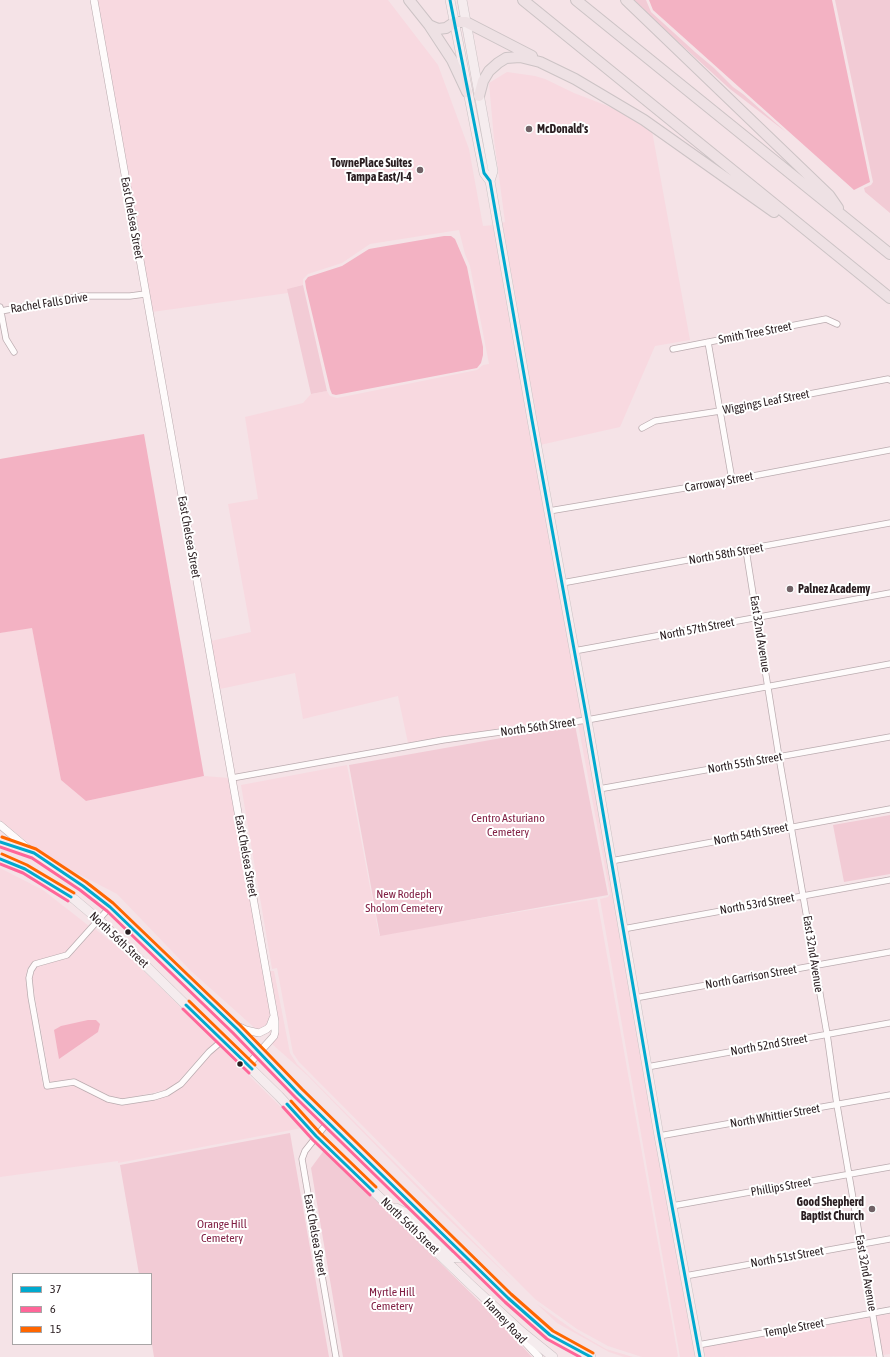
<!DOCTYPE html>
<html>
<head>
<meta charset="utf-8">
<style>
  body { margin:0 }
  #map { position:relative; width:890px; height:1357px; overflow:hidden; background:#f5e3e7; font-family:"Asap Condensed",sans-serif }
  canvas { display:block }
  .legend { position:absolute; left:12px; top:1273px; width:140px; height:72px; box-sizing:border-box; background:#fff; border:1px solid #a9a5a6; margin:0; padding:5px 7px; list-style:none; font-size:12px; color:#291d20 }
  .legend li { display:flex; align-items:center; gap:8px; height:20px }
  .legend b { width:20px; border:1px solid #a9a5a6 }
</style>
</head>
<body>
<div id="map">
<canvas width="890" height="1357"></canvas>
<ul class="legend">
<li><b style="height:5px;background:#00a9ce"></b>37</li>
<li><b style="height:5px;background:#f69"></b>6</li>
<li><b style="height:5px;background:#f60"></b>15</li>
</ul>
</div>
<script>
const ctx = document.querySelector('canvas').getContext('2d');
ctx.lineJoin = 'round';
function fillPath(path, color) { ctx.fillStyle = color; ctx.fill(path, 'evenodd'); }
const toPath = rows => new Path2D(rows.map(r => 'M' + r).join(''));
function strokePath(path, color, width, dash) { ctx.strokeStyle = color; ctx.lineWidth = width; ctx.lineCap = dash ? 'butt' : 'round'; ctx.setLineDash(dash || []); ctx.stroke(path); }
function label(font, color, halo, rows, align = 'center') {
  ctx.font = font + ' "Asap Condensed",sans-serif'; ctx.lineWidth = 4; ctx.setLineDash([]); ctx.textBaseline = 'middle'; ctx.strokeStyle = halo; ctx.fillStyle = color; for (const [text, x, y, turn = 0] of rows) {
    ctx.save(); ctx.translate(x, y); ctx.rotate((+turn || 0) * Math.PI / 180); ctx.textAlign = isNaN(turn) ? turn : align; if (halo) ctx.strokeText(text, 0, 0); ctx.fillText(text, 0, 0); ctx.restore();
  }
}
const built = toPath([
  [97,0,388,0,438,65,469,149,483,226,494,225,583,717,443,737,408,743,398,696,303,719,295,673,220,689,211,641,251,632,228,504,258,499,245,417,303,403,311,394,327,391,330,396,337,398,477,370,483,365,489,364,470,266,465,254,459,230,370,244,342,263,308,274,303,279,303,285,288,289,288,293,152,312],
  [507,72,535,76,545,79,574,93,613,108,646,125,652,131,690,340,655,346,620,427,540,445,501,223,505,222,494,139,489,83],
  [32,627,61,780,86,801,204,776,229,778,270,1012,269,1022,265,1027,257,1030,191,971,117,894,46,857,0,820,0,633],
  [584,723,696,1357,680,1357,600,899,608,897,610,894,578,724],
  [347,765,379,935,597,899,678,1356,677,1357,642,1357,608,1346,577,1329,535,1299,299,1062,293,1053,277,968,272,969,241,785],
  [0,868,43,890,89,926,65,953,34,961,27,969,26,978,28,998,43,1086,47,1089,74,1086,107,1101,121,1105,154,1100,169,1095,183,1086,211,1054,220,1047,302,1128,118,1163,118,1161,0,1177],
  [95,929,122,950,143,970,216,1042,206,1050,178,1082,166,1090,123,1099,110,1096,76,1080,50,1082,35,997,32,978,34,971,37,967,70,957],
  [270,971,274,971,290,1053,297,1064,516,1284,441,1212,308,1076,272,1044,277,1037,279,1027,277,1009],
  [537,1304,575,1331,606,1349,633,1357,624,1357,609,1352,557,1323],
  [890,1314,890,1354,883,1355,876,1316],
  [870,1317,876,1356,703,1357,701,1347]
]);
const green = toPath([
  [632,0,646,0,651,12,695,52,714,68,733,87,743,94,786,132,730,89],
  [835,0,890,0,890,213,865,192,864,188,871,185,873,182],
  [303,285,327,391,311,394,287,289],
  [575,725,608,895,380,936,349,765],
  [890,815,890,874,844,882,833,825],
  [290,1133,329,1357,154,1357,151,1338,151,1274,139,1274,120,1165],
  [325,1149,498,1320,532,1357,343,1357,311,1168]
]);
const water = toPath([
  [649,0,832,0,870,182,854,190,653,10],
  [444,236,451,236,455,239,467,267,483,347,483,355,481,363,477,368,336,395,332,394,330,389,306,288,305,281,308,277,342,266,369,249],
  [144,434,204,776,86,801,61,780,32,628,0,633,0,459],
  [88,1020,96,1020,100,1024,98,1032,59,1059,54,1030,61,1026]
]);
const minor = toPath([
  [0,307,6,339,14,352],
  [1,311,82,296,130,296,145,294],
  [708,342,732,480],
  [673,349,826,319,837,324],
  [642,428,655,421,720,411,888,379,890,380],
  [549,511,732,480,890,450],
  [746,550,779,757,827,1034,837,1105,880,1357],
  [562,583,890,523],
  [574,651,890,593],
  [232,778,443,740,587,720,890,664],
  [599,789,890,737],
  [611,861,890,809],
  [110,907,67,955,35,964,31,970,29,978,31,997,47,1086,74,1082,108,1099,122,1102,154,1097,167,1093,181,1084,209,1052,223,1040],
  [623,929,890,880],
  [635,998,890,952],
  [647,1067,890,1023],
  [328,1122,305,1151,302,1159,336,1357],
  [659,1136,890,1095],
  [672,1206,890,1167],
  [685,1276,890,1239],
  [698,1345,890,1310]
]);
const tertiary = toPath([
  [94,0,275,1021,275,1032,274,1036,248,1065],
  [0,825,31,851],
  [235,1025,246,1030,259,1033,267,1029,270,1026,273,1018],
  [511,1327,539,1357]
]);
const primary = toPath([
  [450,0,484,173,490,181,532,420,587,720,659,1136,700,1357],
  [462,0,493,171,490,181],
  [0,842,34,853,83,886,110,907,237,1029,298,1093,508,1298,550,1335,591,1357],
  [0,859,25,869,74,899,99,920,279,1096,316,1136,471,1285,522,1332,553,1357],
  [396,1208,404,1212,450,1257,460,1258,465,1256]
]);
const motorway = toPath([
  [409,0,429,25,452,60,467,92],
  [523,0,890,298],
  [576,0,890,254],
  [626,0,829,195,838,208],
  [429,25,438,29,446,28,455,22,466,22,532,56],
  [479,96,483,81,489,71,498,63,506,58,520,57,540,62,575,79,644,120,774,212]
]);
const bus1 = toPath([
  [450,0,484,173,490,181,532,420,587,720,659,1136,700,1357],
  [0,842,34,853,83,886,110,907,237,1029,298,1093,508,1298,550,1335,591,1357],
  [0,859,25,869,71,897],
  [186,1005,252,1069],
  [287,1104,316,1136,373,1191]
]);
const bus2 = toPath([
  [0,847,32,858,80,890,107,911,233,1033,295,1097,505,1302,547,1339,580,1357],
  [0,864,23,873,68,901],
  [183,1009,249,1073],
  [283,1107,313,1140,370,1195]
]);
const bus3 = toPath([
  [2,837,36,849,86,882,113,903,240,1025,302,1089,511,1294,553,1331,593,1353],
  [2,854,27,865,74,893],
  [189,1001,255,1065],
  [291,1101,320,1133,376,1187]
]);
const markers = [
  [529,129,4,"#706266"],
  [420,170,4,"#706266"],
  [790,589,4,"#706266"],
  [128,932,3.5,"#291d20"],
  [240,1064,3.5,"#291d20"],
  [872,1209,4,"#706266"]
];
const poiNames = [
  ["McDonald's",537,129],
  ["TownePlace Suites",412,163,"right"],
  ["Tampa East/I-4",412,177,"right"],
  ["Palnez Academy",798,589],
  ["Good Shepherd",864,1202,"right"],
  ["Baptist Church",864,1216,"right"]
];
const streetNames = [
  ["East Chelsea Street",132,218,80],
  ["Rachel Falls Drive",49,303,-9],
  ["Smith Tree Street",755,333,-11],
  ["Wiggings Leaf Street",766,402,-11],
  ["Carroway Street",719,482,-10],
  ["East Chelsea Street",189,537,80],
  ["North 58th Street",726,554,-10],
  ["North 57th Street",697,629,-11],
  ["East 32nd Avenue",760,634,81],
  ["North 56th Street",538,727,-8],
  ["North 55th Street",745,763,-10],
  ["North 54th Street",751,834,-11],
  ["East Chelsea Street",246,856,80],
  ["North 53rd Street",757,904,-10],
  ["North 56th Street",119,940,43],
  ["East 32nd Avenue",813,954,81],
  ["North Garrison Street",751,977,-10],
  ["North 52nd Street",769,1045,-10],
  ["North Whittier Street",775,1116,-10],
  ["Phillips Street",781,1187,-10],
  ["North 56th Street",410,1226,44],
  ["East Chelsea Street",315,1235,80],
  ["North 51st Street",787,1257,-10],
  ["East 32nd Avenue",866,1273,80],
  ["Harney Road",505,1321,47],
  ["Temple Street",794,1328,-10]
];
const parkNames = [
  ["Centro Asturiano",508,818],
  ["Cemetery",508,832],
  ["New Rodeph",404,894],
  ["Sholom Cemetery",404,908],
  ["Orange Hill",222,1224],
  ["Cemetery",222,1238],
  ["Myrtle Hill",392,1292],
  ["Cemetery",392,1306]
];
fillPath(built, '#f8d9e0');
fillPath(green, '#f2cbd5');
fillPath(water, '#f3b2c3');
strokePath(minor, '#baabaf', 7);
strokePath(tertiary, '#baabaf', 8);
strokePath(primary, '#ccc3c5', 10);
strokePath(motorway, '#ccc3c5', 12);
strokePath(minor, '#fefbfb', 5.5);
strokePath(tertiary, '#fefbfb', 7);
strokePath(primary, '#f5ecee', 9);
strokePath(motorway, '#eee1e4', 10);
strokePath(bus1, '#00a9ce', 3);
strokePath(bus2, '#f69', 3);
strokePath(bus3, '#f60', 3);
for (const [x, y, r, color] of markers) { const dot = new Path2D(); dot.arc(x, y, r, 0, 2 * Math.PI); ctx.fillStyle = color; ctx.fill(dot); strokePath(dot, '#fff', 1.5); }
label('bold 12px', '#291d20', '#fff', poiNames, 'left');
label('12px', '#291d20', '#fff', streetNames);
label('12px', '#822145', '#fff', parkNames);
</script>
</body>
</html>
